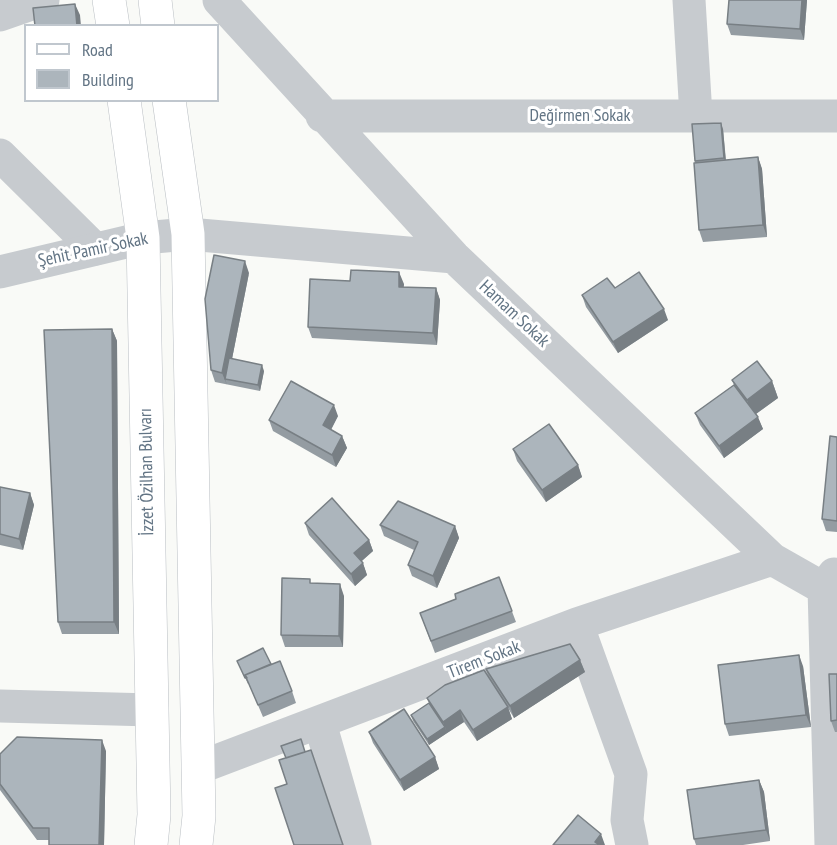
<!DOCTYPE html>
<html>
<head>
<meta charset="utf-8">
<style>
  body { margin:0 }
  #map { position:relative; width:837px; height:845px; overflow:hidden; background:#f9faf7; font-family:"PT Sans Narrow",sans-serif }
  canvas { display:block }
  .legend { position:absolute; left:24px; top:24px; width:195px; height:78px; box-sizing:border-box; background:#fff; border:2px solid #c0c7ce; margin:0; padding:8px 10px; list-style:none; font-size:18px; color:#627484 }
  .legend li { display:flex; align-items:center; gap:12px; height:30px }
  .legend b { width:30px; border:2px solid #c0c7ce }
</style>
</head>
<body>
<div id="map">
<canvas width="837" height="845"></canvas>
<ul class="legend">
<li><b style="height:8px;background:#fff"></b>Road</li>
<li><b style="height:16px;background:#acb5bc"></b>Building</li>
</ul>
</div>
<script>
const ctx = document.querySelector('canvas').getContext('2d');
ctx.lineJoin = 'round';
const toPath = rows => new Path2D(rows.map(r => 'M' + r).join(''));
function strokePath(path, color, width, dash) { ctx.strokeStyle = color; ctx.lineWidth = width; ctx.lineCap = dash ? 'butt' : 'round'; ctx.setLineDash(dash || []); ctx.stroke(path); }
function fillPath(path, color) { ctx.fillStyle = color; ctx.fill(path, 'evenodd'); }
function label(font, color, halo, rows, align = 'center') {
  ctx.font = font + ' "PT Sans Narrow",sans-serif'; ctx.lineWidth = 6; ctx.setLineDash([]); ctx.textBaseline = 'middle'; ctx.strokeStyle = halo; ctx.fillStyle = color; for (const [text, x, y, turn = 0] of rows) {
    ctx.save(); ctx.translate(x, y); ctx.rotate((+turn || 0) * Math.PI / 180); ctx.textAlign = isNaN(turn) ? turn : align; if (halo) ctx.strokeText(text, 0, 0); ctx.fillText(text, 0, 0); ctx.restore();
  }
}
const minor = toPath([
  [219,0,454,257,772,559,837,596],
  [689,0,696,116],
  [0,15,43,0],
  [322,116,837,116],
  [0,155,95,249],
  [188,234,454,257],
  [577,624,631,774,627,820,632,845],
  [0,706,152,710],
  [320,723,355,845],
  [198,768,577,624,772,559],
  [831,845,824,588,834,574]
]);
const tertiary = toPath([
  [0,272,143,238,188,234]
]);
const secondary = toPath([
  [109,0,113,26],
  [155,0,158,26],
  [124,100,143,238,154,815,151,845],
  [169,100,188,234,199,816,196,845]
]);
const wall = toPath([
  [729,0,807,0,804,40,731,35,727,24],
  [723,129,726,160,758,157,762,169,767,237,703,242,699,230,695,161],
  [249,273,232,359,264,371,260,391,215,382,211,370],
  [404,284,403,287,436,288,440,300,437,345,312,338,308,327],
  [615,288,668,320,618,353,586,307,582,295],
  [112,329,117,341,119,634,62,634,58,622],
  [732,380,772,381,778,398,756,414,763,429,724,458,700,425,695,413,734,385],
  [338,416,331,430,342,436,347,448,336,467,273,431,269,420],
  [837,437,837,532,826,531,822,519],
  [513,449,578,465,582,477,546,502,517,461],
  [0,487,30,493,34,505,23,550,0,545],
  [305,523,369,540,373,551,362,561,367,575,355,586,309,535],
  [380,525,455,526,459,538,437,588,412,576,408,565,414,550,384,536],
  [499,577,516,622,435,653,420,613,456,599],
  [312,583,344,596,343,647,285,647,281,635],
  [580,660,585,672,514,718,508,708,512,719,477,741,464,722,429,745,413,721,411,715,429,703,427,698,489,679,486,669],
  [237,661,271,664,292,691,296,703,263,717,249,684,248,684],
  [803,666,811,727,729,736,725,724],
  [837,674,837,732,835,732,831,721],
  [369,732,435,757,439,769,404,791,373,743],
  [106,751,104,845,49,845,49,840,37,840,0,790,0,754],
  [759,780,764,792,770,841,743,845,696,845,694,839]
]);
const shadedWall = toPath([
  [802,0,807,0,804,40,800,29],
  [75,4,80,15,81,26,77,26],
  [721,123,723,129,726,164,724,158],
  [758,157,762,169,767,237,763,225],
  [245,261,249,273,228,379,225,379,227,385,222,373],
  [399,272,404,284,403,298,399,287],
  [436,288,440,300,437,345,433,333],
  [664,309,668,320,618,353,613,342],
  [112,329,117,341,119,634,114,622],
  [262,365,264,371,260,391,258,385],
  [772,381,778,398,753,416,747,400],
  [334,405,338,416,327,437,323,425],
  [758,417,763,429,724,458,719,446],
  [342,436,347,448,336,467,332,455],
  [578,465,582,477,546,502,542,490],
  [30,493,34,505,23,550,19,539],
  [455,526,459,538,437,588,433,576],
  [369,540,373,551,358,564,354,553],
  [363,563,367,575,355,586,351,574],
  [340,584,344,596,343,647,339,636],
  [799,655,803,666,811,727,806,715],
  [580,660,585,672,514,718,510,706],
  [508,707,512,719,477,741,473,730],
  [460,710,464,722,447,733,443,722],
  [445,727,447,733,429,745,427,739],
  [102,740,106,751,104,845,99,845],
  [435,757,439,769,404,791,400,780],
  [759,780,764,792,770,841,766,830],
  [601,834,605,845,597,845,595,842]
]);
const building = toPath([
  [729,0,802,0,800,29,727,24,729,0],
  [75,4,77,26,35,26,33,8,75,4],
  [721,123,724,158,695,161,692,124,721,123],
  [758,157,763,225,699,230,694,163,758,157],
  [214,255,245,261,222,373,211,370,205,299,214,255],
  [351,270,399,272,399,287,436,288,433,333,308,327,310,279,350,281,351,270],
  [639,272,664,309,613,342,582,295,607,278,615,288,639,272],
  [112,329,114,622,58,622,44,330,112,329],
  [229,358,262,365,258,385,225,379,229,358],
  [757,361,772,381,747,400,732,380,757,361],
  [291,381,334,405,323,425,342,436,332,455,269,420,291,381],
  [734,385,758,417,719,446,695,413,734,385],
  [549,424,578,465,542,490,513,449,549,424],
  [830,436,837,437,837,521,822,519,830,436],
  [0,487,30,493,19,539,0,534,0,487],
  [332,498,369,540,354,553,363,563,351,574,305,523,332,498],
  [398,501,455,526,433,576,408,565,418,542,380,525,398,501],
  [499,577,512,611,431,641,420,613,456,599,455,594,499,577],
  [282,578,310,579,310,583,340,584,339,636,281,635,282,578],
  [570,644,580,660,510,706,486,669,570,644],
  [263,648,271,664,245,675,247,678,245,678,237,661,263,648],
  [799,655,806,715,725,724,718,665,799,655],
  [280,661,292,691,258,705,245,675,280,661],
  [484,670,508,707,473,730,460,710,443,722,427,698,445,685,484,670],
  [829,674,837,674,837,720,831,721,829,674],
  [429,703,445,727,427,739,411,715,429,703],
  [404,709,435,757,400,780,369,732,404,709],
  [17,737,102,740,99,845,49,845,49,828,33,828,0,784,0,754,17,737],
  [301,739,305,752,286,758,281,746,301,739],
  [311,750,343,845,294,845,275,788,287,784,279,760,311,750],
  [759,780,766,830,694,839,687,790,759,780],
  [578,815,601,834,595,842,600,845,553,845,578,815]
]);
const streetNames = [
  ["Değirmen Sokak",580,116],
  ["Şehit Pamir Sokak",93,250,-12],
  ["Hamam Sokak",514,314,43],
  ["İzzet Özilhan Bulvarı",147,472,-91],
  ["Tirem Sokak",484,660,-21]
];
strokePath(secondary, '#b9bec3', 34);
strokePath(minor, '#c7cbcf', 33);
strokePath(tertiary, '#c7cbcf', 33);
strokePath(secondary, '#fff', 33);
fillPath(wall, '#949ca2');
fillPath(shadedWall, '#787f84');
fillPath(building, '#acb5bc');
strokePath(building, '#787f84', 1.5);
label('18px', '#627484', '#fff', streetNames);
</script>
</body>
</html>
